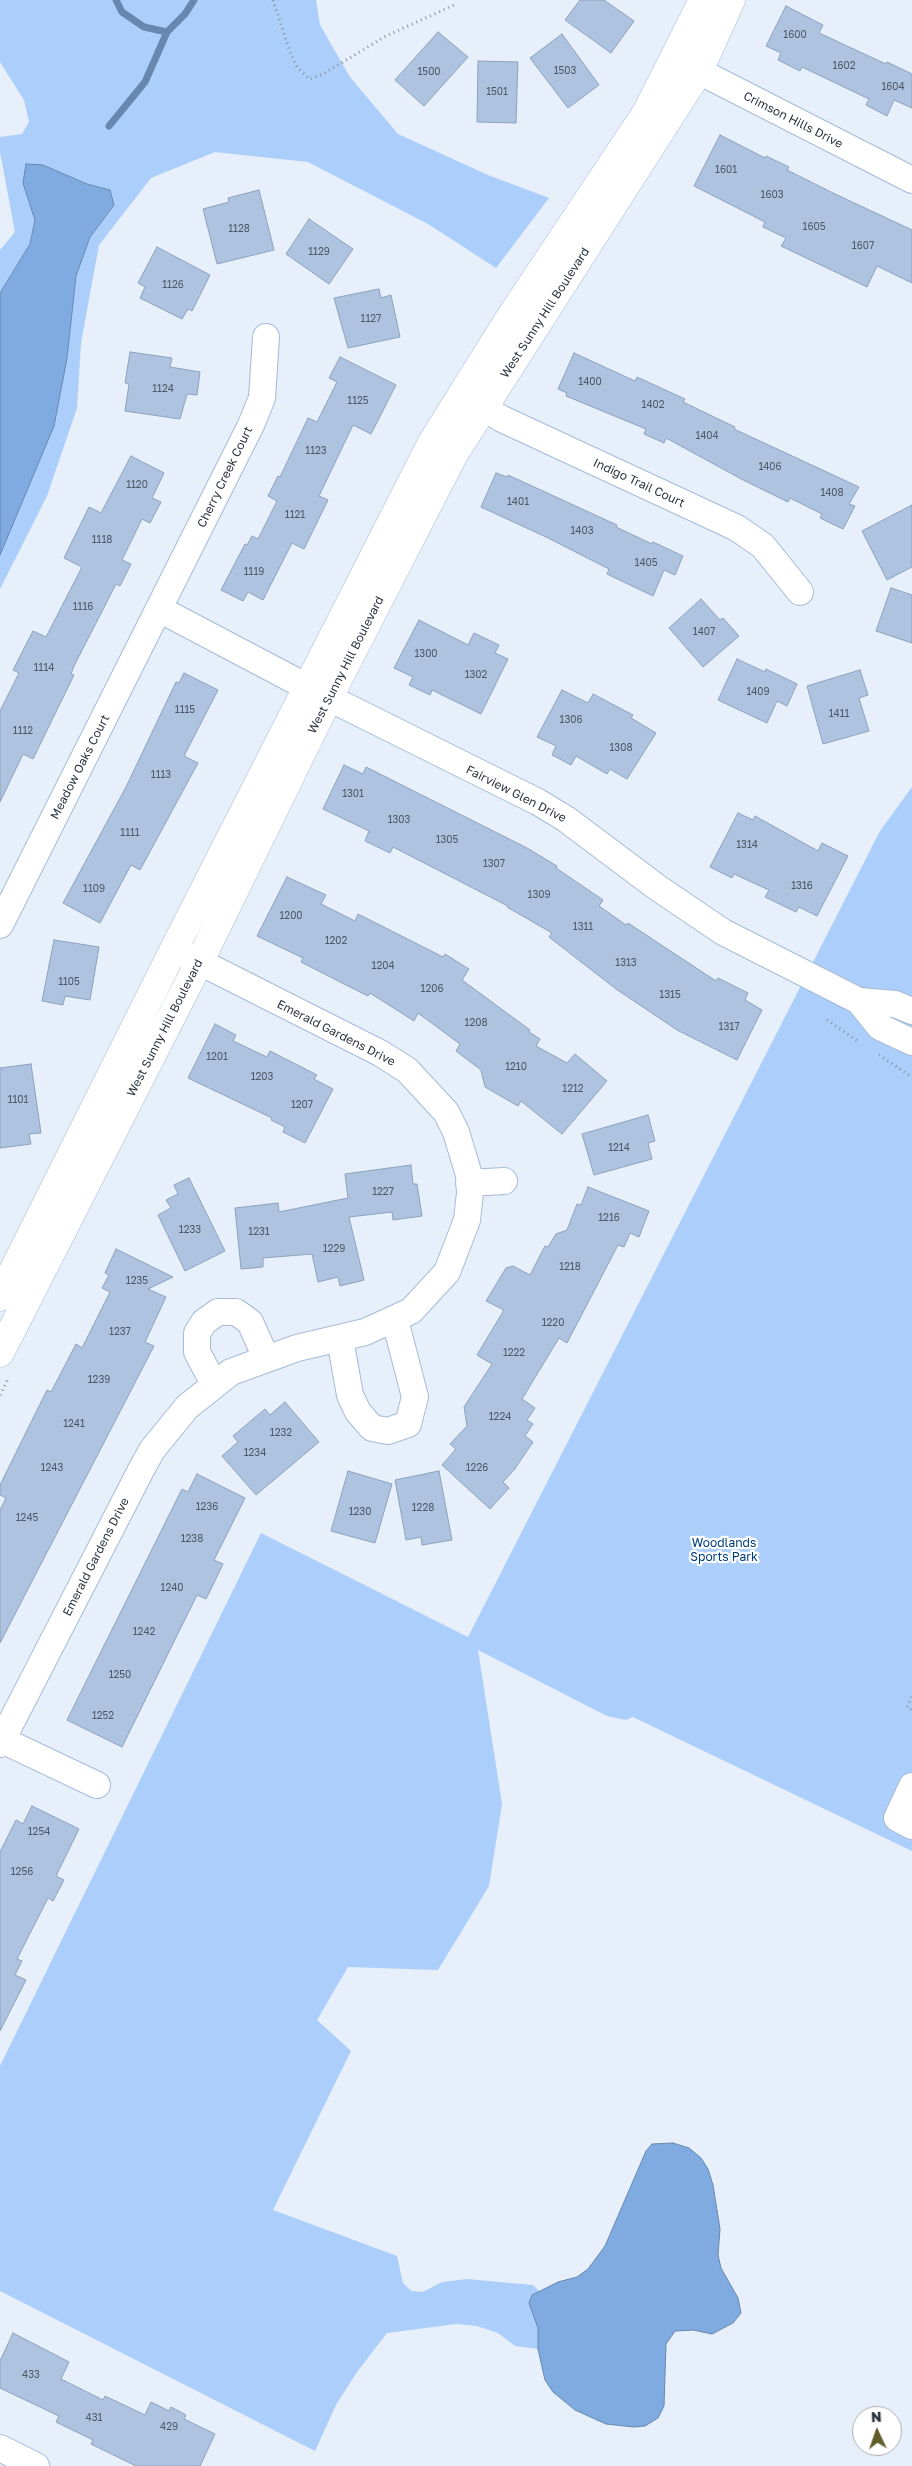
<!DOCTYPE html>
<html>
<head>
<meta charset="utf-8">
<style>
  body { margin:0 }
  #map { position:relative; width:912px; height:2466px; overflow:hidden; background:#e6effa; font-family:"Golos Text",sans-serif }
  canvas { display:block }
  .north { position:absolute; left:852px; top:2406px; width:50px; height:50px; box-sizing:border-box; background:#fff; border:1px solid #abaeb2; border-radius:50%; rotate:357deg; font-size:14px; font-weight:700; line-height:20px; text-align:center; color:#2c343f }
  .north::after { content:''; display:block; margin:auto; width:18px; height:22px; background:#615d29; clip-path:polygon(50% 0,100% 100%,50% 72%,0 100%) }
</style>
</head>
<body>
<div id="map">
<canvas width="912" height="2466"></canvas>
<div class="north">N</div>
</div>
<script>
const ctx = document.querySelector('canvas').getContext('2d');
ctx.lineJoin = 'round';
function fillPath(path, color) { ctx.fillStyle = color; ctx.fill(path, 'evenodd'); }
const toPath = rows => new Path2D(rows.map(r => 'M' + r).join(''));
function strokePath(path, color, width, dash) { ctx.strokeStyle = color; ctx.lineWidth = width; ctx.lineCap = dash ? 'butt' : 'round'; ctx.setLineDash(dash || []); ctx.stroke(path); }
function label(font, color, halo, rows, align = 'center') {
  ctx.font = font + ' "Golos Text",sans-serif'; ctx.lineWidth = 4.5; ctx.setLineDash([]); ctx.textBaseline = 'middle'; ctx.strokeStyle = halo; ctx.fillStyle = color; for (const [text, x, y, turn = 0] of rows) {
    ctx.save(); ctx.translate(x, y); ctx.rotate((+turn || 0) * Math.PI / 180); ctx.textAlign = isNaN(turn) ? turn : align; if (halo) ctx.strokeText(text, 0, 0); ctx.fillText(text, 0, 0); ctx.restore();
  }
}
const green = toPath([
  [0,0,316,0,320,25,350,77,398,134,488,175,549,198,496,268,428,224,308,162,215,152,151,178,99,245,81,343,77,408,47,496,0,589,0,555,67,358,76,276,90,237,114,205,110,190,87,184,43,165,29,201,35,220,30,244,0,293,0,250,15,232,0,152,0,137,22,134,29,122,24,100,0,62],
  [912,787,912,1851,633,1717,626,1720,607,1716,478,1650,502,1804,489,1886,438,1970,348,1967,317,2020,351,2051,273,2210,397,2256,403,2283,411,2291,423,2292,442,2282,467,2279,533,2285,540,2292,532,2295,538,2328,538,2349,515,2346,498,2333,477,2326,456,2324,387,2333,357,2372,336,2405,315,2451,0,2291,0,2066,261,1533,468,1637,880,831]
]);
const water = toPath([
  [26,164,43,165,87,184,110,190,114,205,90,237,76,276,67,358,54,426,0,555,0,293,30,244,35,220,23,183,26,164],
  [673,2143,689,2148,701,2158,708,2169,713,2185,720,2229,718,2255,721,2268,738,2298,741,2313,733,2323,712,2334,693,2330,675,2331,666,2344,664,2406,658,2418,645,2426,634,2427,606,2424,575,2410,553,2392,545,2380,538,2349,538,2328,529,2303,532,2295,558,2282,577,2277,588,2269,605,2246,646,2151,652,2144,673,2143]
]);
const stream = toPath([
  [116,0,122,12,144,27,167,32,185,14,194,0],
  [109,126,145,82,167,32]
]);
const building = toPath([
  [580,0,604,0,634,21,611,53,565,20,580,0],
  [786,6,823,25,819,33,886,64,887,62,912,74,912,108,894,100,887,116,866,105,869,99,802,67,800,71,778,60,781,53,766,46,786,6],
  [438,32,468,57,424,106,395,80,438,32],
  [562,34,599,85,568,108,530,58,562,34],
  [478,61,518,62,516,123,477,122,478,61],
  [720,135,765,158,766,156,789,167,787,170,833,193,912,230,912,283,877,266,867,287,781,246,786,238,763,227,765,222,694,186,720,135],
  [259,190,274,250,217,264,203,209,229,202,228,198,259,190],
  [309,219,353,249,329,284,286,254,309,219],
  [157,247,210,275,192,311,188,309,182,319,140,298,145,287,138,283,157,247],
  [379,289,381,298,391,295,400,337,348,348,334,298,379,289],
  [130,352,172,358,170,367,200,372,197,395,187,394,180,419,125,411,129,384,125,383,130,352],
  [574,353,635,381,637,377,685,399,683,402,735,427,734,429,859,487,849,504,855,506,843,529,820,518,822,514,790,498,788,502,745,481,666,438,664,443,644,434,646,429,566,396,567,393,558,389,574,353],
  [340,357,396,385,371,434,353,425,319,496,328,500,304,549,292,543,263,600,248,592,243,601,221,590,245,544,247,545,252,536,258,539,277,501,268,496,278,476,280,477,308,418,317,422,337,382,329,378,340,357],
  [131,456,164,473,152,498,161,502,150,523,142,519,122,560,131,564,120,586,116,584,74,666,71,674,74,675,33,759,23,754,0,802,0,711,19,673,13,670,33,631,46,637,82,567,64,558,89,507,101,513,131,456],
  [496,473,507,477,508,475,617,525,616,527,652,544,653,542,683,556,675,575,664,570,653,596,607,574,609,569,546,537,481,507,496,473],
  [912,505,912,567,887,580,862,531,912,505],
  [891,588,912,595,912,643,876,631,891,588],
  [701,599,720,620,723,618,739,636,703,667,669,628,701,599],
  [419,620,468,645,474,633,499,645,495,653,508,659,481,714,432,690,430,695,409,685,413,677,394,668,419,620],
  [737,659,765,672,766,669,797,684,787,706,777,701,767,723,718,700,737,659],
  [860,670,868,695,859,698,869,731,823,744,807,686,860,670],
  [184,673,218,690,184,756,198,763,140,870,131,865,100,923,63,903,126,787,176,682,179,683,184,673],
  [562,690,588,703,593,694,633,715,631,718,656,733,627,779,610,769,607,774,576,756,571,765,552,755,556,746,537,737,562,690],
  [344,765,363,774,366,767,527,848,557,866,556,868,603,900,599,906,626,925,628,923,716,981,718,978,748,993,745,1000,762,1010,737,1060,677,1030,616,989,549,937,552,933,507,907,508,906,393,847,390,853,365,841,369,831,323,809,344,765],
  [738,813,753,820,755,816,818,851,822,843,848,856,817,916,799,907,796,912,765,897,769,890,734,874,732,878,710,867,738,813],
  [287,877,326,895,321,904,355,921,358,914,443,957,445,954,469,969,462,980,530,1030,529,1032,540,1039,536,1046,567,1063,575,1054,607,1081,562,1134,521,1101,518,1106,485,1087,481,1070,456,1051,460,1044,418,1013,414,1021,370,993,368,996,348,986,301,962,303,958,257,936,287,877],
  [54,940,99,947,90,1000,65,996,63,1005,42,1001,54,940],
  [215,1024,236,1035,233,1041,267,1057,270,1051,317,1075,314,1079,333,1089,305,1143,283,1132,285,1127,271,1120,272,1118,188,1078,215,1024],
  [31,1064,41,1133,29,1134,31,1144,0,1148,0,1068,31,1064],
  [648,1115,655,1141,648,1143,652,1159,594,1175,582,1134,648,1115],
  [411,1165,413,1184,417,1184,422,1216,393,1220,392,1212,349,1217,364,1280,340,1286,338,1277,318,1282,312,1254,263,1258,263,1267,241,1269,235,1208,278,1203,279,1212,348,1198,345,1174,411,1165],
  [189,1178,225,1251,185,1271,158,1215,171,1208,166,1200,178,1194,174,1185,189,1178],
  [588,1187,649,1211,639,1237,630,1233,624,1247,618,1245,567,1343,559,1338,522,1399,535,1408,527,1420,533,1424,525,1436,533,1442,514,1470,503,1482,509,1488,490,1509,442,1465,456,1449,450,1444,467,1426,464,1407,492,1364,477,1355,504,1310,486,1301,506,1268,513,1266,530,1275,545,1246,548,1247,556,1234,567,1230,577,1204,581,1205,588,1187],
  [116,1249,173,1277,148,1289,166,1297,145,1342,154,1346,0,1643,0,1510,6,1498,0,1495,0,1485,47,1390,51,1392,76,1344,82,1348,110,1292,102,1288,109,1275,105,1273,116,1249],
  [285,1402,319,1442,256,1495,222,1456,238,1442,233,1436,265,1409,270,1415,285,1402],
  [348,1471,392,1484,375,1543,331,1531,348,1471],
  [439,1471,452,1540,422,1545,421,1537,406,1540,395,1480,439,1471],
  [197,1474,245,1498,214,1560,223,1564,212,1587,206,1599,197,1595,122,1747,67,1720,182,1489,188,1492,197,1474],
  [32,1806,79,1829,56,1876,64,1880,53,1901,48,1898,17,1959,22,1961,15,1975,26,1980,0,2031,0,1852,16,1820,23,1824,32,1806],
  [13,2333,69,2362,61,2379,103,2400,105,2396,145,2415,151,2402,169,2411,171,2407,186,2415,184,2419,215,2434,200,2466,136,2466,91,2444,93,2440,56,2422,59,2416,0,2388,0,2361,13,2333]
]);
const path = toPath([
  [273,0,290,52,297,67,309,79,323,74,386,36,454,5],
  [827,1020,859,1042],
  [879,1055,912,1077],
  [0,1395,9,1377],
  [912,1697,907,1707,912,1710]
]);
const minor = toPath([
  [679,61,912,180],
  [465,394,500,418,737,528,763,546,800,592],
  [159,609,307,687,538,802,566,819,658,888,723,932,859,1001,880,1027,912,1042],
  [0,925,251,425,262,398,266,337],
  [859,1001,895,1004,912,1011],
  [469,1183,504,1181],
  [340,1339,350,1395,358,1412,372,1428,388,1431,408,1424,415,1397,395,1320],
  [214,1384,197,1352,197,1333,204,1322,218,1312,236,1312,250,1322,266,1358],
  [2,1740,97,1785],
  [0,1744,141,1470,152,1450,187,1407,231,1372,297,1348,365,1332,411,1311,447,1272,467,1220,470,1193,469,1175,456,1132,446,1112,407,1070,380,1053,180,952],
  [912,1786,897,1818,912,1826],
  [0,2448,36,2466]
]);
const tertiary = toPath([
  [0,1297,174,949,431,444,509,319,646,113,703,0],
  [0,1353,199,963,329,697,454,454,699,71,731,0]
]);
const numberNames = [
  ["1600",795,35],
  ["1602",844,66],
  ["1503",565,71],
  ["1500",429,72],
  ["1604",893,87],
  ["1501",497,92],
  ["1601",726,170],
  ["1603",772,195],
  ["1605",814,227],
  ["1128",239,229],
  ["1607",863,246],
  ["1129",319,252],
  ["1126",173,285],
  ["1127",371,319],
  ["1400",590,382],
  ["1124",163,389],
  ["1125",358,401],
  ["1402",653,405],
  ["1404",707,436],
  ["1123",316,451],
  ["1406",770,467],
  ["1120",137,485],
  ["1408",832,493],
  ["1401",518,502],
  ["1121",295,515],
  ["1403",582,531],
  ["1118",102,540],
  ["1405",646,563],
  ["1119",254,572],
  ["1116",83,607],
  ["1407",704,632],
  ["1300",426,654],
  ["1114",44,668],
  ["1302",476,675],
  ["1409",758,692],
  ["1115",185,710],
  ["1411",839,714],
  ["1306",571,720],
  ["1112",23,731],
  ["1308",621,748],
  ["1113",161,775],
  ["1301",353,794],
  ["1303",399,820],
  ["1111",130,833],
  ["1305",447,840],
  ["1314",747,845],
  ["1307",494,864],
  ["1316",802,886],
  ["1109",94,889],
  ["1309",539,895],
  ["1200",291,916],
  ["1311",583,927],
  ["1202",336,941],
  ["1313",626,963],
  ["1204",383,966],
  ["1105",69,982],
  ["1206",432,989],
  ["1315",670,995],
  ["1208",476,1023],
  ["1317",729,1027],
  ["1201",217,1057],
  ["1210",516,1067],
  ["1203",262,1077],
  ["1212",573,1089],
  ["1101",18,1100],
  ["1207",302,1105],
  ["1214",619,1148],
  ["1227",383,1192],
  ["1216",609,1218],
  ["1233",190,1230],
  ["1231",259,1232],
  ["1229",334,1249],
  ["1218",570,1267],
  ["1235",137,1281],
  ["1220",553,1323],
  ["1237",120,1332],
  ["1222",514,1353],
  ["1239",99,1380],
  ["1224",500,1417],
  ["1241",74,1424],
  ["1232",281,1433],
  ["1234",255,1453],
  ["1243",52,1468],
  ["1226",477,1468],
  ["1236",207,1507],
  ["1228",423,1508],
  ["1230",360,1512],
  ["1245",27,1518],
  ["1238",192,1539],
  ["1240",172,1588],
  ["1242",144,1632],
  ["1250",120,1675],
  ["1252",103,1716],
  ["1254",39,1832],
  ["1256",22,1872],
  ["433",31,2375],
  ["431",94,2418],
  ["429",169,2427]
];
const streetNames = [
  ["Crimson Hills Drive",793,120,27],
  ["West Sunny Hill Boulevard",545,313,-57],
  ["Cherry Creek Court",225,477,-64],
  ["Indigo Trail Court",639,483,25],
  ["West Sunny Hill Boulevard",346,665,-63],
  ["Meadow Oaks Court",80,767,-63],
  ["Fairview Glen Drive",516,794,27],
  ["West Sunny Hill Boulevard",165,1028,-63],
  ["Emerald Gardens Drive",336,1033,27],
  ["Emerald Gardens Drive",96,1557,-63]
];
const parkNames = [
  ["Woodlands",724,1543],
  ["Sports Park",724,1557]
];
fillPath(green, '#accefa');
fillPath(water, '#80abe1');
strokePath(water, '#6787b0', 1);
strokePath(stream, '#6787b0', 7);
fillPath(building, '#aec3df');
strokePath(building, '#8ca1bc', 1);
strokePath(minor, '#a6bbd6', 28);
strokePath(tertiary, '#a6bbd6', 29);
strokePath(path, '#8a939e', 3, [1, 4]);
strokePath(minor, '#fff', 26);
strokePath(tertiary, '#fff', 28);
label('10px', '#4c5867', null, numberNames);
label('12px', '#2c343f', '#fff', streetNames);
label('12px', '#003d7d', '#fff', parkNames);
</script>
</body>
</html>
